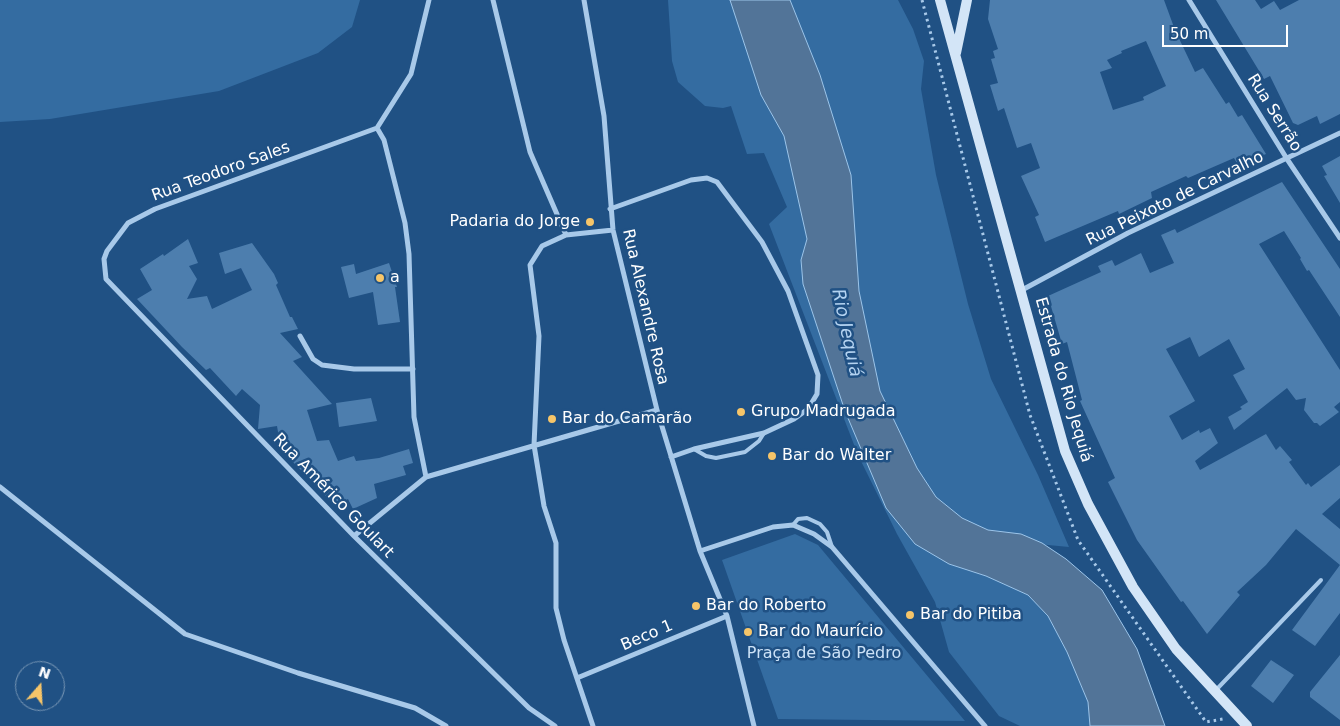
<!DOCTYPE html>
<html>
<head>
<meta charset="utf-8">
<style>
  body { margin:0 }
  #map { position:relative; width:1340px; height:726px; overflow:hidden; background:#205184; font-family:"DejaVu Sans",sans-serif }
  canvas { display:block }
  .north { position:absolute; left:15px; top:661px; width:50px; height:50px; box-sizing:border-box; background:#205184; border:1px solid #7997b5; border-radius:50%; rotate:19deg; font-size:14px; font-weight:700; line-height:20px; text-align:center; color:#fff }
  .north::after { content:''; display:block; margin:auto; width:18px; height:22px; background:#f6c569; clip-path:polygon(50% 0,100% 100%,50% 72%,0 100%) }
  .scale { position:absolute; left:1162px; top:25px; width:126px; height:22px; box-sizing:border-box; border:2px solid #fff; border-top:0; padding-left:6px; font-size:15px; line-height:18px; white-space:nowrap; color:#fff; -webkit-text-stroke:4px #205184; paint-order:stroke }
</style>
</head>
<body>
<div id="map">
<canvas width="1340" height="726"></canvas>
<div class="north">N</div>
<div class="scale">50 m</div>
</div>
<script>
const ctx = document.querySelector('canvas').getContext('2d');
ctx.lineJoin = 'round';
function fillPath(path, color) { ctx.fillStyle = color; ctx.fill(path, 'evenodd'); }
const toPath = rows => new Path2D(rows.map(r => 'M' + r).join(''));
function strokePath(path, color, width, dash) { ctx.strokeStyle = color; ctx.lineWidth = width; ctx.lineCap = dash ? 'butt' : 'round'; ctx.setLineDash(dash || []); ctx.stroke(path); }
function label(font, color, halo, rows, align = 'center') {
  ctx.font = font + ' "DejaVu Sans",sans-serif'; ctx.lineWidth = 5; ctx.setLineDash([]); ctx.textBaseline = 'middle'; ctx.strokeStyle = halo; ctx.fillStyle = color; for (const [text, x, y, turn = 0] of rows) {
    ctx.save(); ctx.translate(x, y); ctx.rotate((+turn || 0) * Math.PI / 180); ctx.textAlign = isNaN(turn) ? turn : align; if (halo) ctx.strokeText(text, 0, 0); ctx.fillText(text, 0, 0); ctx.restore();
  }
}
const green = toPath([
  [0,0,360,0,352,27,318,53,219,91,50,119,0,122],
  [668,0,738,0,790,134,815,239,949,564,986,576,1028,595,1048,616,1067,652,1088,702,1090,726,1020,726,999,716,949,652,935,602,897,534,858,455,769,224,787,207,764,153,747,154,731,106,723,108,705,106,678,82,672,61],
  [780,0,898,0,913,29,924,61,921,89,936,175,968,304,991,379,1038,475,1069,547,986,539,929,503,872,394],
  [795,534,818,545,965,721,778,719,722,560]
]);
const water = toPath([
  [730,0,790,0,820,75,851,175,859,291,880,391,917,468,936,497,962,518,988,530,1021,534,1042,543,1066,559,1102,590,1137,649,1165,726,1090,726,1088,702,1067,652,1048,616,1028,595,986,576,949,564,915,544,886,508,845,411,803,284,801,260,807,239,784,136,761,95,730,0]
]);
const building = toPath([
  [990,0,1164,0,1175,30,1195,72,1203,68,1226,104,1229,102,1238,117,1242,115,1266,154,1238,165,1234,158,1188,178,1186,176,1151,192,1152,198,1119,214,1118,211,1045,242,1035,217,1039,215,1021,176,1040,168,1031,143,1017,148,1004,108,998,111,990,85,998,83,991,59,995,58,993,51,998,49,988,19],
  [1146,41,1166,86,1143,97,1144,100,1113,110,1100,72,1112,68,1107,60,1122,53,1121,51],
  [1216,0,1255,0,1261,9,1274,1,1280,10,1299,0,1340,0,1340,114,1320,124,1317,116,1298,125,1293,123,1270,76,1264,79],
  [1340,156,1340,203,1324,176,1327,175,1322,166],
  [1282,182,1340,269,1340,317,1309,270,1307,271,1300,259,1301,258,1284,231,1259,244,1340,370,1340,402,1334,407,1339,412,1320,426,1317,423,1314,423,1304,410,1306,398,1296,400,1287,388,1234,430,1228,417,1242,409,1240,407,1248,402,1233,375,1245,369,1229,339,1199,357,1190,337,1166,349,1195,401,1169,416,1182,440,1199,430,1200,433,1210,428,1218,443,1195,461,1200,470,1266,434,1276,450,1280,446,1292,460,1289,462,1306,485,1308,483,1311,487,1340,465,1340,498,1322,514,1340,529,1340,565,1296,529,1266,565,1237,592,1240,595,1207,634,1183,601,1181,602,1137,540,1108,482,1115,478,1080,401,1082,400,1067,342,1062,344,1048,296,1101,272,1098,266,1112,260,1115,266,1141,253,1150,273,1174,263,1161,235,1175,229,1177,233],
  [188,239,198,263,189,266,197,279,187,299,207,296,212,309,252,290,241,268,225,274,219,253,252,243,274,274,278,283,276,285,290,317,292,317,298,329,280,333,302,357,293,361,332,404,307,410,317,441,329,440,338,461,354,456,356,461,379,458,409,449,413,463,403,466,406,475,374,484,377,498,353,509,348,499,335,506,310,479,306,466,301,470,288,457,286,450,281,450,277,426,258,429,260,405,242,389,236,396,210,368,206,370,182,347,137,299,152,290,140,269,163,254,164,256],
  [389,263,397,287,395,287,400,322,378,325,373,292,349,298,341,267,354,264,356,274],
  [371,398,377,421,339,427,336,403],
  [1340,565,1340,613,1315,646,1292,630],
  [1340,655,1340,720,1310,697,1310,692],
  [1271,660,1294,675,1273,703,1251,686]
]);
const path = toPath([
  [922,0,1030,415,1078,540,1206,722,1223,719]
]);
const lane = toPath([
  [694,449,706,456,716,458,745,452,759,441,764,433],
  [793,525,798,519,807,518,820,524,827,532,832,547],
  [1216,690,1321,580]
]);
const street = toPath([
  [493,0,530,152,566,235,613,230],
  [584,0,604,116,613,230,657,410,700,551,727,616,754,726],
  [1189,0,1287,159,1340,238],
  [377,128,155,209,128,223,107,251,104,259,106,279,354,536,529,708,555,726],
  [377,128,384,140,405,223,409,254,414,417,426,477],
  [377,128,411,74,429,0],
  [610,209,691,180,707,178,717,182,762,242,788,291,818,375,817,394,808,409,794,419,764,433,694,449,671,457],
  [566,235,542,246,530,265,539,336,534,445,544,506,556,543,556,608,564,640,593,726],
  [1022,290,1128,233,1340,133],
  [300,336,313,359,322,365,354,369,413,369],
  [0,487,185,634,298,673,415,708,446,726],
  [354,536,426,477,657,410],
  [700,551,773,527,793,525,814,534,832,547,985,726],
  [577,678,727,616]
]);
const secondary = toPath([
  [940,0,1065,451,1088,504,1133,587,1176,649,1247,726],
  [956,53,967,0]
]);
const markers = [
  [590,222,5,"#f6c569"],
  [380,278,5,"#f6c569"],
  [741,412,5,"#f6c569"],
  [552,419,5,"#f6c569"],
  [772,456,5,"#f6c569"],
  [696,606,5,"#f6c569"],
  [910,615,5,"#f6c569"],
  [748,632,5,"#f6c569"]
];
const streetNames = [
  ["Rua Serrão",1274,113,58],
  ["Rua Teodoro Sales",221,172,-20],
  ["Rua Peixoto de Carvalho",1175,199,-26],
  ["Rua Alexandre Rosa",645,307,77],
  ["Estrada do Rio Jequiá",1063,380,74],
  ["Rua Américo Goulart",333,496,46],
  ["Beco 1",647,636,-23]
];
const poiNames = [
  ["Padaria do Jorge",580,222,"right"],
  ["a",390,278],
  ["Grupo Madrugada",751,412],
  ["Bar do Camarão",562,419],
  ["Bar do Walter",782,456],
  ["Bar do Roberto",706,606],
  ["Bar do Pitiba",920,615],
  ["Bar do Maurício",758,632]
];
const parkNames = [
  ["Praça de São Pedro",824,654]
];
const waterNames = [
  ["Rio Jequiá",846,333,78]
];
fillPath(green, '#346ca1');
fillPath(water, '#527498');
strokePath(water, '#9cc5ea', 1);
fillPath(building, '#4d7eae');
strokePath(path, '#a8c9e9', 3, [2.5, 4]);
strokePath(lane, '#a8c9e9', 4);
strokePath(street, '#a8c9e9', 5);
strokePath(secondary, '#d3e5f7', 10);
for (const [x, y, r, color] of markers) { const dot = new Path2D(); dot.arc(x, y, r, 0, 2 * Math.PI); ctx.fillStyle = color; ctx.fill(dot); strokePath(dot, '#205184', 2); }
label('16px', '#fff', '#205184', streetNames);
label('16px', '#fff', '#205184', poiNames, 'left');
label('16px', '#cce2f7', '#205184', parkNames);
label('italic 18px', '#b4d3f1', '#205184', waterNames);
</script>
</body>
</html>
